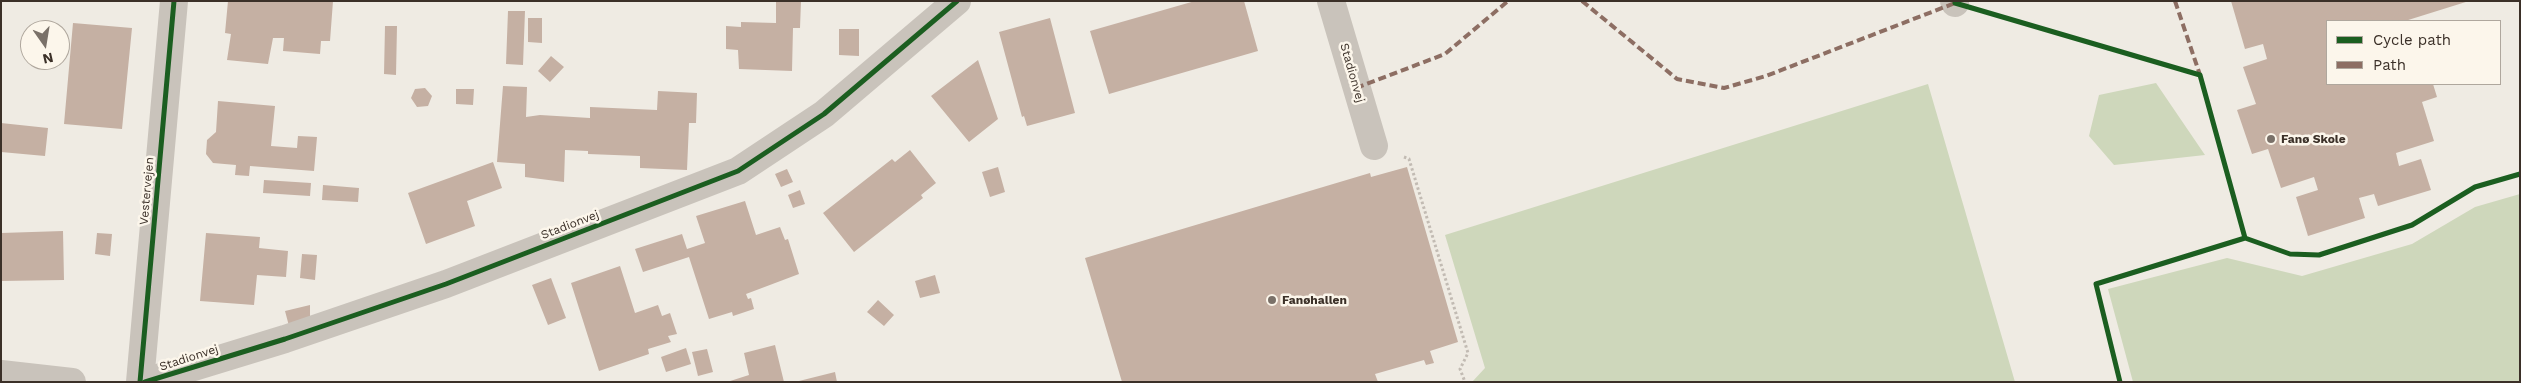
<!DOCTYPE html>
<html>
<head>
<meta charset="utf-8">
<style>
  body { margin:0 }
  #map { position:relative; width:2521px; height:383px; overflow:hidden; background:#efebe3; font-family:"Work Sans",sans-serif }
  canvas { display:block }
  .frame { position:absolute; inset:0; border:2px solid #3b3028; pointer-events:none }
  .legend { position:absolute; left:2326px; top:20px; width:175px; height:65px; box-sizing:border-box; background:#fcf6eb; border:1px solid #afa79d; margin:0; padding:6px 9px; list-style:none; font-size:15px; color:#3b3028 }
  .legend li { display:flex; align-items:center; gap:10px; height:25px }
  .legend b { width:25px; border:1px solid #afa79d }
  .north { position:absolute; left:20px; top:20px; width:50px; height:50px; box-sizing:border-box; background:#fcf6eb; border:1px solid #afa79d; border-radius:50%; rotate:167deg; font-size:14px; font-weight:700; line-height:20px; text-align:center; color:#3b3028 }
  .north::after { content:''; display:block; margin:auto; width:18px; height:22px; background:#7a7169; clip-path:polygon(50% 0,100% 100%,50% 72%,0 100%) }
</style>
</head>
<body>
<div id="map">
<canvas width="2521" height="383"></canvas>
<div class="frame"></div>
<ul class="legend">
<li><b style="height:6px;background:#1b5e20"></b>Cycle path</li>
<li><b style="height:6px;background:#8d6e63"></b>Path</li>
</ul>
<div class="north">N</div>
</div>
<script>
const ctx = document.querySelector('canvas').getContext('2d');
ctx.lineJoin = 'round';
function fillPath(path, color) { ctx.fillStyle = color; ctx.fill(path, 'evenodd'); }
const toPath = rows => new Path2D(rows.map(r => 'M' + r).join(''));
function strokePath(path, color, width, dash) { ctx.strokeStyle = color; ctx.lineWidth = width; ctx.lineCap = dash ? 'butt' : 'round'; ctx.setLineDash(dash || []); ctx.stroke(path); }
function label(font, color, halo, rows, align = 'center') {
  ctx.font = font + ' "Work Sans",sans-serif'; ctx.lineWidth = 5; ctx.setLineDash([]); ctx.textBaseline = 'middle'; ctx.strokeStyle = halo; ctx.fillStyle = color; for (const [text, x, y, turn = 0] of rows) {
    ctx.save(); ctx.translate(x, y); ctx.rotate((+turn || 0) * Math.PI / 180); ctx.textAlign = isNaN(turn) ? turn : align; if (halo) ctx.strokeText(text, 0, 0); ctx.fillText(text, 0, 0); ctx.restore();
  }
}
const green = toPath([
  [2156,83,2205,155,2114,165,2089,136,2099,95],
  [1928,84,2015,382,1472,382,1485,368,1445,235],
  [2520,194,2520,382,2133,382,2108,289,2227,258,2302,276,2412,244,2475,207]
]);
const building = toPath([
  [228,1,333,1,330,41,321,41,320,54,283,51,284,38,273,38,268,64,227,60,231,34,225,33],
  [776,1,801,1,800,28,793,28,792,71,739,69,738,50,726,49,726,26,741,27,741,22,776,23],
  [1195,1,1244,1,1258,51,1109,94,1090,31],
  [2231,1,2469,1,2405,21,2327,21,2327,84,2433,84,2437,97,2422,102,2434,141,2396,153,2399,166,2421,159,2431,190,2378,206,2374,194,2359,198,2365,218,2308,236,2296,197,2318,190,2314,177,2281,188,2268,149,2252,154,2237,110,2256,104,2243,67,2267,59,2263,44,2245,49],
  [508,11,525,11,523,65,506,64],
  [528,18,542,18,542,43,528,42],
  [1050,18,1075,113,1027,126,1024,116,1022,117,999,32],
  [73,23,132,28,122,129,64,124],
  [385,26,397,26,396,75,384,74],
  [839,29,859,29,859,56,839,55],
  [551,56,564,67,550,82,538,71],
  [978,60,998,119,969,142,931,96],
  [503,86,527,87,526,117,540,115,590,118,590,107,657,110,658,91,697,93,696,123,689,123,687,170,640,168,640,156,588,154,588,151,565,150,564,182,525,177,525,164,497,162],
  [425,88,432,96,428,106,417,107,411,98,415,89],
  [456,89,474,89,473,105,456,104],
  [218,101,275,106,271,146,297,148,298,136,317,137,314,171,250,166,249,176,235,175,236,165,213,163,206,154,207,140,216,132],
  [1,123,48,128,45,156,1,152],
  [910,150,936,183,921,195,923,198,854,252,823,213,892,159,895,162],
  [493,162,502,188,467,201,475,226,426,244,408,193],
  [998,167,1005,192,990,197,982,172],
  [1407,167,1458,342,1430,351,1434,363,1426,365,1424,360,1375,374,1378,382,1122,382,1085,258,1370,173,1371,177],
  [787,169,793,182,781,187,775,174],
  [264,180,311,183,310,196,263,193],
  [323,185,359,188,358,202,322,200],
  [800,190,805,204,793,208,788,195],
  [745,201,756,235,780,227,785,240,788,239,799,274,746,294,748,299,751,298,754,309,733,316,732,312,709,319,689,257,643,272,635,249,682,234,687,249,705,243,696,216],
  [63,231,64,280,1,281,1,233],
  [97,233,112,234,110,256,95,254],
  [206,233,260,237,259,248,288,251,286,277,257,275,254,305,200,301],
  [302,254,317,255,315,280,300,278],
  [620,266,635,313,658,305,662,316,670,313,677,334,668,336,671,342,648,349,649,354,599,371,571,283],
  [935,275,940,293,920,298,915,281],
  [551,278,566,318,548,325,532,285],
  [878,300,894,315,884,326,867,312],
  [310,305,310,320,289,326,285,311],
  [775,345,784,382,727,382,749,375,744,353],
  [686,348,691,364,666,372,661,357],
  [707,349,713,372,698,376,692,352],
  [835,372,837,382,799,382,799,381]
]);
const path = toPath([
  [1404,157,1409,159,1468,353,1460,369,1465,382]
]);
const minor = toPath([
  [1331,1,1374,146],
  [1954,1,1955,3],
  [1,374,72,382],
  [145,382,285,339,446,284,738,171,824,114,957,1]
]);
const tertiary = toPath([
  [140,382,174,1]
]);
const quiet = toPath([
  [1582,1,1677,79,1724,88,1766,76,1955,3],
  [2175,1,2200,75],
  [1356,88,1445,54,1508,1]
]);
const cycleway = toPath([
  [1955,3,2200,75,2245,238,2096,284,2120,382],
  [2245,238,2290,254,2319,255,2412,225,2475,187,2520,174],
  [140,382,174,1],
  [145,382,285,339,446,284,738,171,824,114,957,1]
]);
const markers = [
  [2271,139,5,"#7a7169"],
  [1272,300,5,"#7a7169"]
];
const streetNames = [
  ["Stadionvej",1352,73,74],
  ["Vestervejen",147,191,-85],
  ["Stadionvej",570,225,-21],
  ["Stadionvej",189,358,-18]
];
const poiNames = [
  ["Fanø Skole",2281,139],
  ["Fanøhallen",1282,300]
];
fillPath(green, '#ced7bb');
fillPath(building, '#c5b0a3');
strokePath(path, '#c2bbb3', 3, [2.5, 2.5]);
strokePath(minor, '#c9c3bb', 28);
strokePath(tertiary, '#c9c3bb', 28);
strokePath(quiet, '#8d6e63', 4, [8, 4]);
strokePath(cycleway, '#1b5e20', 5);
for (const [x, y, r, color] of markers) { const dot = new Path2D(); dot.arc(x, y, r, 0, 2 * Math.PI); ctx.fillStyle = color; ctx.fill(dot); strokePath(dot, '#fcf6eb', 2); }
label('12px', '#3b3028', '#fcf6eb', streetNames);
label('bold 12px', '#3b3028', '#fcf6eb', poiNames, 'left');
</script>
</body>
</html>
